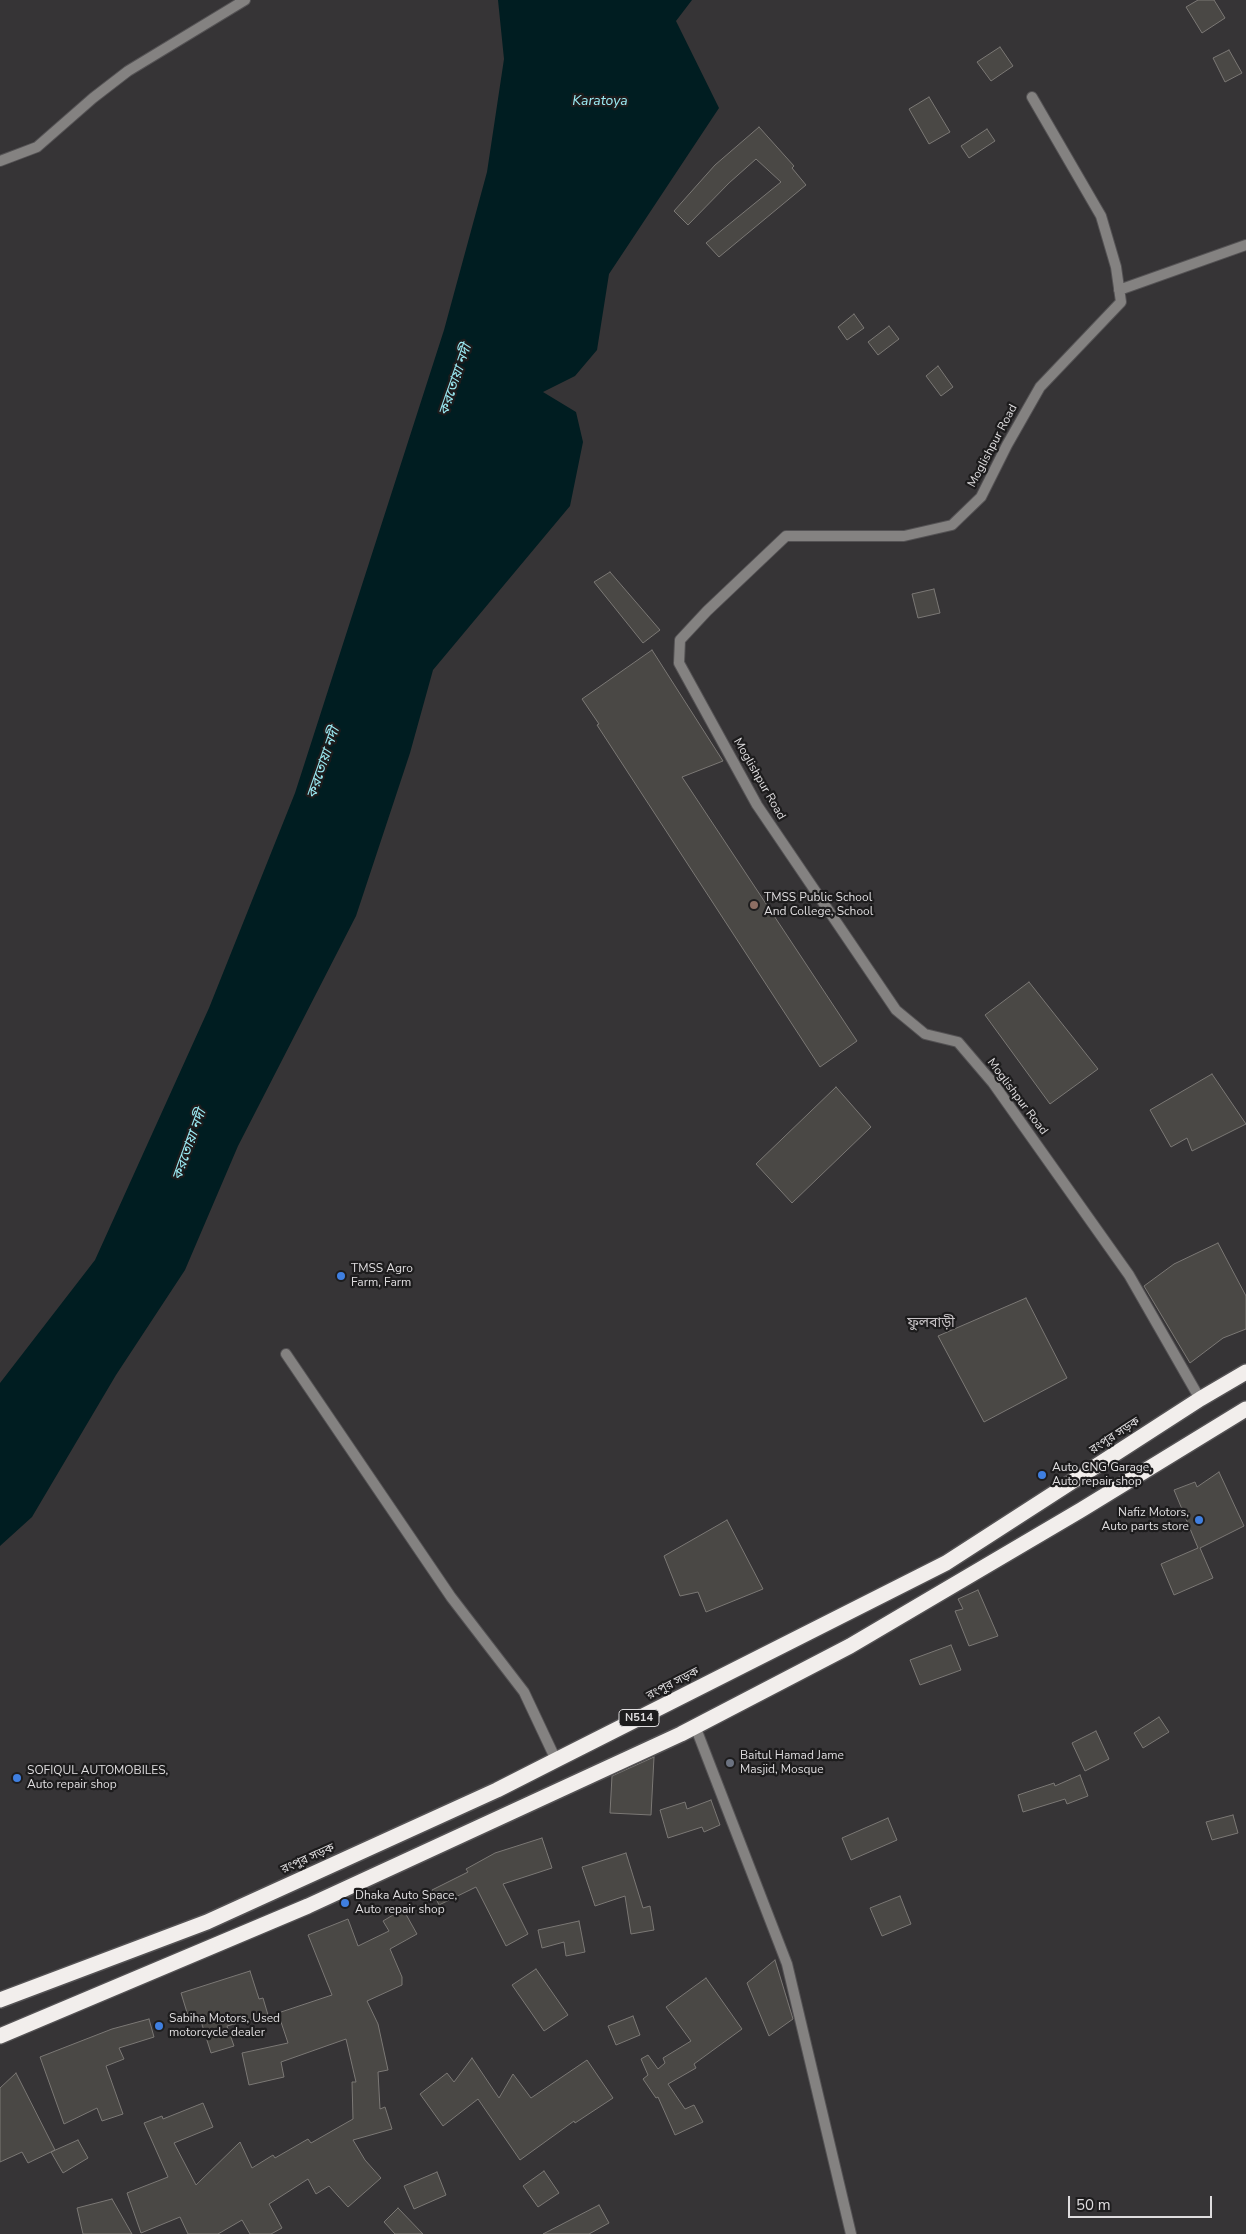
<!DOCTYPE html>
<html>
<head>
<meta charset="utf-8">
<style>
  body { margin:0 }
  #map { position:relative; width:1246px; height:2234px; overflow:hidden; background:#363436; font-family:"Nunito Sans",sans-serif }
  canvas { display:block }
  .scale { position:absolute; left:1068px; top:2196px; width:144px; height:22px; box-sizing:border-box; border:2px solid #dfdddf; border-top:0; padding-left:6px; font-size:15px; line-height:18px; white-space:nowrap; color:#dfdddf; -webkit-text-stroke:4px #1d1c1d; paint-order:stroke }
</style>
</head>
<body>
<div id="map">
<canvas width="1246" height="2234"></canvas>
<div class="scale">50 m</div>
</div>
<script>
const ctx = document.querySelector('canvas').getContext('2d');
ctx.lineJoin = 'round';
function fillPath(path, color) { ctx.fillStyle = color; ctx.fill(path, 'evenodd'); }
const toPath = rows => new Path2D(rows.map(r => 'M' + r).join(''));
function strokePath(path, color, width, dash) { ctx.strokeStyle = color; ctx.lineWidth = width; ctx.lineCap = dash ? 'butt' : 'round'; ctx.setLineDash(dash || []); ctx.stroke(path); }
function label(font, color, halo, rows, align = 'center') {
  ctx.font = font + ' "Nunito Sans","Noto Sans Bengali",sans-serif'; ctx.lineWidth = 4.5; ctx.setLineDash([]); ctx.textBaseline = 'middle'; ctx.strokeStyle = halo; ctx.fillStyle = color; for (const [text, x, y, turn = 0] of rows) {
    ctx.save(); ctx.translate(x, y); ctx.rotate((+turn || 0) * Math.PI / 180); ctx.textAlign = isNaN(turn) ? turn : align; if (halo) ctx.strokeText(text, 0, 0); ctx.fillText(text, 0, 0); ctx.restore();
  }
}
const water = toPath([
  [498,0,692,0,676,21,719,108,609,274,597,350,575,376,543,392,576,412,583,442,570,506,433,670,410,753,356,916,238,1146,185,1270,116,1375,32,1517,0,1546,0,1383,95,1260,209,1008,295,793,444,330,487,172,504,59]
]);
const building = toPath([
  [1198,0,1214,0,1225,18,1202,33,1186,7,1198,0],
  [1000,47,1013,66,991,81,977,62,1000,47],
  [1229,50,1242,73,1225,82,1213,58,1229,50],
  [929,97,950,132,929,144,909,109,929,97],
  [759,127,794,166,792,168,806,185,719,257,706,243,781,182,756,159,729,183,688,225,674,211,715,165,759,127],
  [987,129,995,141,969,158,961,146,987,129],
  [854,314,864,328,847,340,838,327,854,314],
  [889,326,899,339,878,355,868,342,889,326],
  [938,366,953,387,941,396,926,376,938,366],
  [610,572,660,630,643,643,594,582,610,572],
  [934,589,940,613,918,618,912,594,934,589],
  [652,650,723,761,682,777,857,1041,820,1067,597,725,599,724,582,699,652,650],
  [1029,982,1098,1069,1050,1104,985,1015,1029,982],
  [1212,1074,1246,1124,1192,1151,1187,1138,1171,1147,1150,1110,1212,1074],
  [836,1087,871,1127,792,1203,756,1164,836,1087],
  [1218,1243,1246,1296,1246,1329,1223,1338,1190,1363,1144,1286,1174,1264,1218,1243],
  [1026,1298,1067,1378,984,1422,938,1336,1026,1298],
  [1219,1472,1244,1526,1200,1548,1213,1578,1174,1595,1161,1564,1198,1548,1174,1490,1195,1482,1197,1487,1219,1472],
  [727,1520,763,1589,706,1612,698,1592,680,1596,664,1556,727,1520],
  [978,1590,998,1636,969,1646,955,1611,963,1609,958,1599,978,1590],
  [951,1645,961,1670,920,1685,910,1660,951,1645],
  [1159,1717,1169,1732,1143,1748,1134,1733,1159,1717],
  [1096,1731,1109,1759,1085,1771,1072,1743,1096,1731],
  [654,1757,651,1815,610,1813,612,1776,654,1757],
  [1080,1775,1088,1796,1067,1804,1065,1799,1023,1812,1018,1795,1054,1783,1055,1786,1080,1775],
  [711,1800,720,1825,704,1832,702,1827,668,1838,660,1810,685,1802,687,1809,711,1800],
  [1233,1815,1238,1833,1212,1840,1206,1822,1233,1815],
  [888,1818,897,1840,851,1860,842,1838,888,1818],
  [542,1838,552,1868,503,1884,528,1934,506,1946,476,1887,439,1905,432,1890,468,1872,466,1869,495,1853,542,1838],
  [626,1853,643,1908,650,1906,654,1930,631,1934,625,1896,595,1906,582,1867,626,1853],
  [900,1896,911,1924,882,1936,870,1908,900,1896],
  [403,1909,417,1934,390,1949,402,1977,402,1985,367,2001,378,2024,388,2070,378,2072,380,2109,385,2107,392,2129,353,2140,365,2160,381,2178,348,2207,329,2186,316,2194,308,2179,269,2204,282,2228,271,2234,250,2234,242,2220,218,2234,188,2234,180,2217,141,2233,127,2193,168,2177,144,2123,162,2116,163,2119,203,2103,213,2127,174,2143,196,2185,240,2142,252,2168,273,2155,275,2158,308,2139,311,2143,353,2119,352,2082,356,2082,346,2039,281,2062,284,2077,249,2085,242,2053,288,2043,278,2013,332,1995,308,1935,348,1919,358,1946,389,1931,383,1921,403,1909],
  [579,1921,585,1952,566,1956,564,1942,542,1948,538,1930,579,1921],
  [775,1960,793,2019,769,2036,747,1983,775,1960],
  [536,1969,568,2015,544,2031,512,1985,536,1969],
  [250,1971,259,1999,263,1998,268,2015,227,2026,234,2046,211,2053,199,2015,189,2019,181,1993,250,1971],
  [706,1978,742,2029,694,2064,696,2068,668,2084,685,2109,694,2105,703,2122,675,2135,658,2097,656,2098,643,2079,648,2075,641,2059,648,2055,658,2069,665,2063,663,2058,691,2041,666,2007,706,1978],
  [633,2016,640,2035,616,2045,608,2026,633,2016],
  [149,2019,154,2037,119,2048,124,2059,106,2066,123,2114,102,2121,97,2108,64,2124,40,2057,112,2029,149,2019],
  [472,2058,499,2098,513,2074,531,2098,587,2060,613,2098,575,2123,574,2121,520,2160,478,2099,443,2126,420,2094,447,2073,454,2082,472,2058],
  [16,2073,55,2150,28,2163,22,2152,0,2162,0,2088,16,2073],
  [78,2140,88,2158,63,2173,51,2152,78,2140],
  [544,2171,559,2193,538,2207,523,2186,544,2171],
  [437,2172,446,2195,414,2209,404,2186,437,2172],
  [112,2199,132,2234,83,2234,77,2208,112,2199],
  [599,2205,609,2223,589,2234,543,2234,599,2205],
  [398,2208,423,2234,395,2234,384,2222,398,2208]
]);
const street = toPath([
  [1032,97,1101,216,1116,267,1121,302,1040,387,1007,445,981,497,952,525,904,536,786,536,707,611,680,640,679,663,757,805,896,1010,925,1034,958,1042,993,1083,1129,1275,1200,1399],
  [0,161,37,147,93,98,128,71,245,0],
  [1119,290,1246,245],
  [286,1354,451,1597,524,1692,556,1760],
  [695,1726,787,1964,851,2234]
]);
const highway = toPath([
  [0,2000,207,1922,497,1790,556,1760,946,1563,1200,1399,1246,1372],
  [0,2036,308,1906,681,1734,850,1646,1081,1510,1246,1409]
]);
const markers = [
  [754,905,5,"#8d6e63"],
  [341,1276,5,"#3f7fe0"],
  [1042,1475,5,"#3f7fe0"],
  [1199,1520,5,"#3f7fe0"],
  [730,1763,5,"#6b7280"],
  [17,1778,5,"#3f7fe0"],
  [345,1903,5,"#3f7fe0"],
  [159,2026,5,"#3f7fe0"]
];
const shields = [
  [639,1718,40]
];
const shieldNames = [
  ["N514",639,1718]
];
const streetNames = [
  ["Moglishpur Road",993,446,-62],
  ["Moglishpur Road",759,779,60],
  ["Moglishpur Road",1017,1097,53],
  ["রংপুর সড়ক",1115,1436,-33],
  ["রংপুর সড়ক",673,1684,-27],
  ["রংপুর সড়ক",308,1859,-24]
];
const poiNames = [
  ["TMSS Public School",764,898],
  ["And College, School",764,912],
  ["TMSS Agro",351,1269],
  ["Farm, Farm",351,1283],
  ["Auto CNG Garage,",1052,1468],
  ["Auto repair shop",1052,1482],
  ["Nafiz Motors,",1189,1513,"right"],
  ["Auto parts store",1189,1527,"right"],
  ["Baitul Hamad Jame",740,1756],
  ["Masjid, Mosque",740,1770],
  ["SOFIQUL AUTOMOBILES,",27,1771],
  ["Auto repair shop",27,1785],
  ["Dhaka Auto Space,",355,1896],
  ["Auto repair shop",355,1910],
  ["Sabiha Motors, Used",169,2019],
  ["motorcycle dealer",169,2033]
];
const waterNames = [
  ["Karatoya",600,102],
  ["করতোয়া নদী",456,380,-71],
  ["করতোয়া নদী",324,763,-71],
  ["করতোয়া নদী",190,1145,-70]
];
const neighbourhoodNames = [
  ["ফুলবাড়ী",931,1324]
];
fillPath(water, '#001d21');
fillPath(building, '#4a4845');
strokePath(building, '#7b7875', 1);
strokePath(street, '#545254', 12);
strokePath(highway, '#545254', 18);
strokePath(street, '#848281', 10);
strokePath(highway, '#f2eeec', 15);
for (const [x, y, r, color] of markers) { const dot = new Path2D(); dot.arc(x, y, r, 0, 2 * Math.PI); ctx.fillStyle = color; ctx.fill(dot); strokePath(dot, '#1d1c1d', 2); }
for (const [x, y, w] of shields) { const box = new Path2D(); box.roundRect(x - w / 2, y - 8.5, w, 17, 4); ctx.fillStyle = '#1d1c1d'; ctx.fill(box); strokePath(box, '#dfdddf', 1); }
label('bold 11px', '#dfdddf', null, shieldNames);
label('12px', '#dfdddf', '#1d1c1d', streetNames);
label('12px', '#dfdddf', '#1d1c1d', poiNames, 'left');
label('italic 14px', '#9cebf4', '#1d1c1d', waterNames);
label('14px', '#c6c2c5', '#1d1c1d', neighbourhoodNames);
</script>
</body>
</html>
